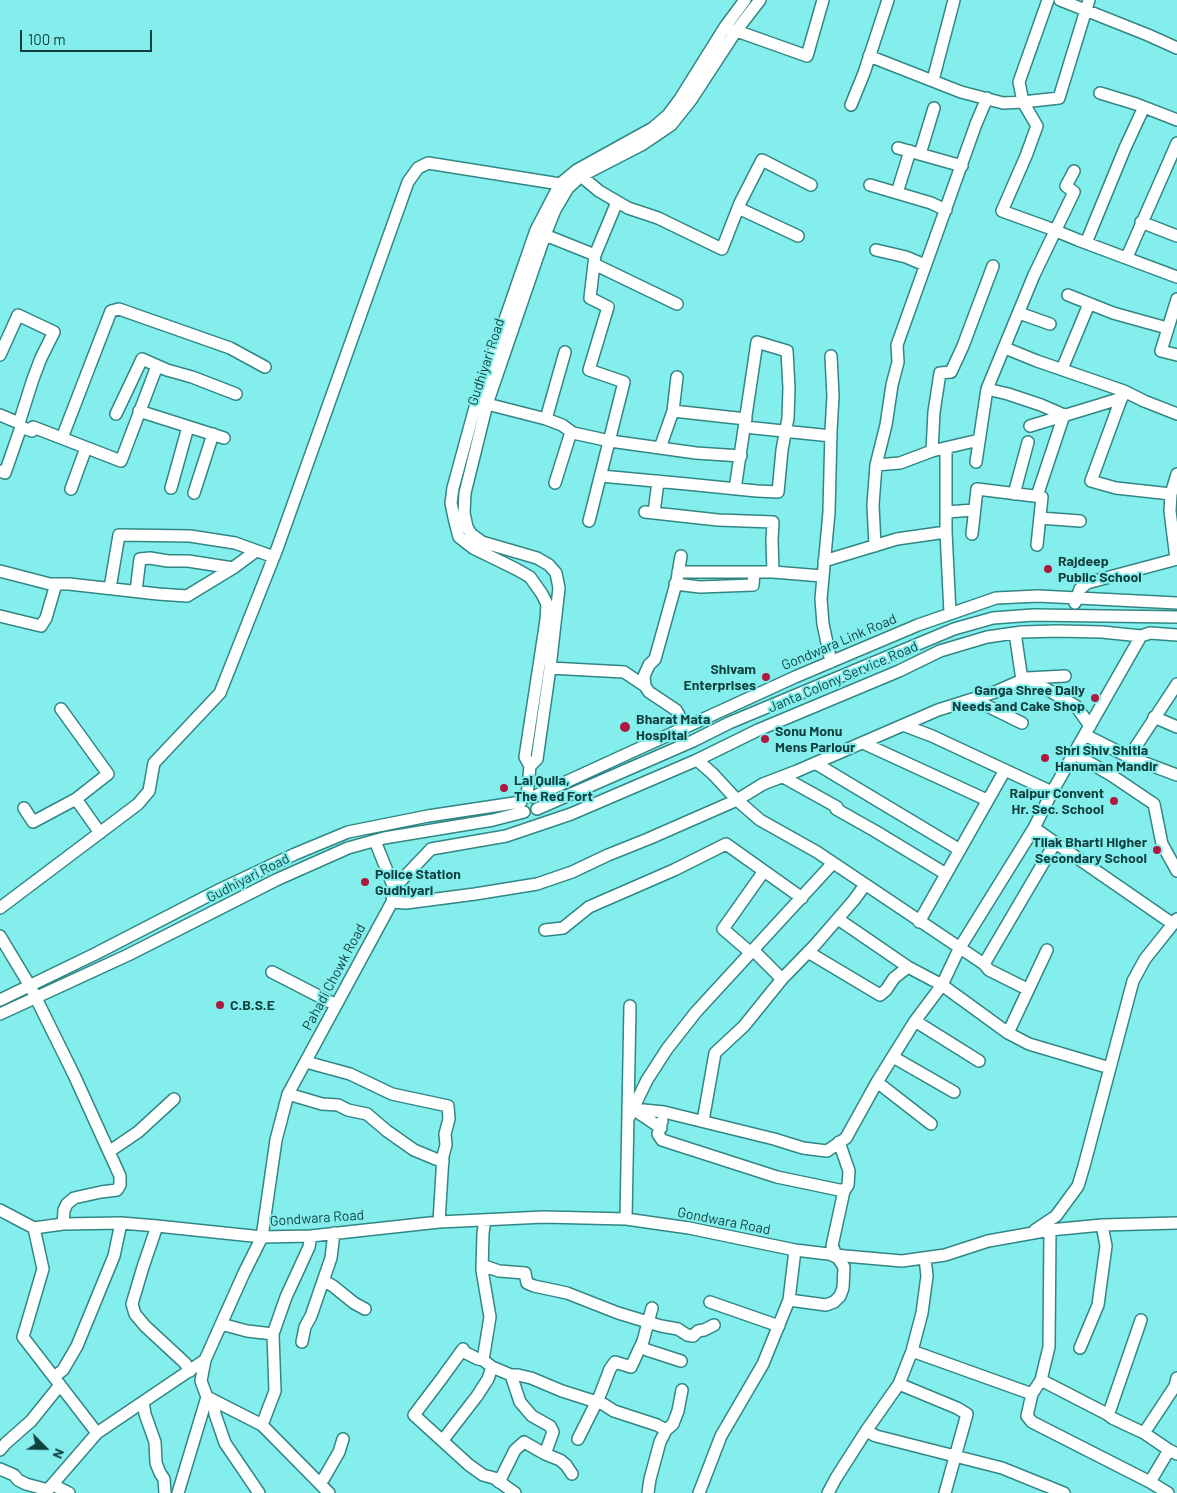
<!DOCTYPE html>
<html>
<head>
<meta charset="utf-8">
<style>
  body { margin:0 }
  #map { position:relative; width:1177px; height:1493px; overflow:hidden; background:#83eeeb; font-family:Barlow,sans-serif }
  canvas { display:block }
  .north { position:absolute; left:20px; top:1423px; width:50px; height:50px; -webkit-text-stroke:4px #83eeeb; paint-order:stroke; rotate:113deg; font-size:14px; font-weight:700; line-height:20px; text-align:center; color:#103f3e }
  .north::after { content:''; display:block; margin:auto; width:18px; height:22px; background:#103f3e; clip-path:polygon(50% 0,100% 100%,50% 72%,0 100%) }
  .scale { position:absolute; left:20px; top:30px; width:132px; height:22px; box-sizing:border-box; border:2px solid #103f3e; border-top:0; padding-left:6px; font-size:15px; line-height:18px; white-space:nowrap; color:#103f3e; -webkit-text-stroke:4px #83eeeb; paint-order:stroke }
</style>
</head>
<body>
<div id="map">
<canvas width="1177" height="1493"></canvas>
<div class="north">N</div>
<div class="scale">100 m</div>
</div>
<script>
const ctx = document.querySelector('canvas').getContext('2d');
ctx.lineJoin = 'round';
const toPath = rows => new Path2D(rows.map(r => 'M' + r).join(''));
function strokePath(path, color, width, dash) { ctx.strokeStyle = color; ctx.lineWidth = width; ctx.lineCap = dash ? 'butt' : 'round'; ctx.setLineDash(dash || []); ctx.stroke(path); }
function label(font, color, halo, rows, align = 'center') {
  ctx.font = font + ' Barlow,sans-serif'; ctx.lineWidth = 4; ctx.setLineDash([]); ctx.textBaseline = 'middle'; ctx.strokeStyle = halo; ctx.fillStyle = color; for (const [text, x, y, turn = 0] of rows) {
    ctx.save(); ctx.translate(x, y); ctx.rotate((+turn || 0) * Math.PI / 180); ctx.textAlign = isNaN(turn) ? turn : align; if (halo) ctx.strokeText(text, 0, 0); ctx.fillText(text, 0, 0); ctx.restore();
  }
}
const minor = toPath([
  [1048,0,1019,82,1023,102,1037,126,1026,156,1002,211,1049,228,1078,240,1177,277],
  [1060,0,1148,35,1177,48],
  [731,29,807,56,823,0],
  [869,56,961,92,1003,103,1023,102,1059,98,1089,0],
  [933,80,954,0],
  [1100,93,1136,104,1177,120],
  [851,105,864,73,888,0],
  [898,148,962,166],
  [920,154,934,108],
  [581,176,599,191,628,208,658,218,722,249,740,203,762,160,811,185],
  [870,185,931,203,946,210],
  [897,193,910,151],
  [738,208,798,236],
  [1141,222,1177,236],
  [545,235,595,255],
  [1086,243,1125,148,1144,107],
  [876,250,906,257,925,265],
  [1127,257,1177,143],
  [594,264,677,304],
  [1068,295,1113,313,1167,328],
  [1177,299,1161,351,1177,355],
  [1019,313,1050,324],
  [1005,348,1037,361,1124,391,1144,401,1177,414],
  [0,355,18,315,54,332,41,358,33,379,19,423],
  [1062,369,1089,304],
  [987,389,1008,394,1041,405,1064,415,1037,496],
  [1124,391,1091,481,1116,488,1171,494],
  [487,404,546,419,562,425,573,433,610,441,696,453,741,456],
  [139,411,224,438],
  [673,411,746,419],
  [116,414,142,359,167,370,192,377,236,394],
  [0,415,19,423,21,427,32,431,33,427,121,461,157,366],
  [546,419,565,352],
  [1030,426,1122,398],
  [745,427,831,436],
  [62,438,111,311,119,309,230,348,265,367],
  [660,448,673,411,677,377],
  [946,448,946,532,950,613],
  [932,451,934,412,940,373,951,372,963,346,993,266],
  [976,462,987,389,1034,275,1074,192,1066,186,1074,171],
  [876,465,900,463,932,451,979,440],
  [0,471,5,473,21,427],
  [601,476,687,484,757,491,778,492,782,450,788,418,789,388,787,351,757,342,735,489],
  [555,483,571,432],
  [171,488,188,427],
  [71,489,86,448],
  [194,493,213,434],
  [1014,494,1028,442],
  [645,512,718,520,773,522,772,539,773,572],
  [946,512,974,510],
  [654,513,658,481],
  [1040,518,1080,521],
  [589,521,624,382,589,370,608,307,590,298,595,255,617,202],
  [972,534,977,489,1042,497,1037,545],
  [875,546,873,505,876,465,886,425,892,385,898,362,897,345,976,124,987,98],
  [1176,559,1170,511,1171,494,1177,474],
  [824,561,897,539,946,532],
  [0,571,50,584,69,584,158,594,187,596,233,568,256,551],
  [678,572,773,572,822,576],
  [675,584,700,587,753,585,754,572],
  [110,588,119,535,190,536,235,543,274,557],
  [136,591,140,559,150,558,168,561,188,561,233,568],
  [1075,603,1080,589,1087,583,1177,559],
  [0,616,41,626,46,618,56,584],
  [1015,633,1022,680],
  [831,662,823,624,821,599,829,512,831,431,833,396,831,356],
  [550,668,624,672,645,686,649,692,676,710,685,726],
  [1027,678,1076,706,1090,726],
  [645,686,644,676,649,665,655,659,677,580,681,556],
  [973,699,1022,723],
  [61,709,108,774,76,799,100,833],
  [1154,717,1177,727],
  [903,725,932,736,1052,792],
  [1085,735,1129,757,1177,775],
  [863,743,987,800],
  [1073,753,1111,775,1154,804,1162,844,1177,871],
  [1129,757,1177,684],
  [697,760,713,774,737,800,760,820,817,852,984,964,989,970,1027,989],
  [815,763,960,850],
  [530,766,537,759,550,668,559,588,556,573,549,565,537,558,482,542,471,534,467,527,464,513,465,493,487,404,545,235,555,210,568,188,581,176,643,144,671,125,691,100,736,31,760,0],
  [783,777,837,807,836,809,875,831,946,874],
  [527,796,530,766,525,757,546,620,547,604,542,594,530,577,516,569,473,548,459,537,455,522,451,503,453,488,477,400,536,230,560,184,577,170,653,128,668,115,680,99,725,27,745,0],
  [533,797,795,677,918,625,996,598,1038,596,1177,603],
  [24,808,33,822,76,799],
  [537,809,693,741,729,723,954,629,993,618,1033,615,1177,617],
  [1034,828,1173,924],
  [375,841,394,888],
  [392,902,406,903,475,894,537,884,572,872,608,855,648,839,737,800,763,784,797,771,938,710,995,692,1027,678,1065,676],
  [0,908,138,804,149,791,154,763,220,693,277,549,408,182,418,168,428,163,560,184],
  [919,922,1005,770],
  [545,930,563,928,589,907,674,870,726,844,802,898],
  [0,936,30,986,74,1075,120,1176,120,1185,117,1190,101,1192,74,1198,67,1204,64,1210,63,1224],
  [753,950,782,979],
  [808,952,880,995,886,990,894,978,908,967],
  [751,953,723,929,764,871],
  [984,964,1055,843],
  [272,972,336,1005],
  [0,1000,95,954,221,889,295,854,348,832,428,816,521,802],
  [0,1014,128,955,276,880,348,848,384,838,493,820,524,812],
  [915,1021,979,1061],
  [1008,1033,1047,950],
  [893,1057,954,1092],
  [306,1062,350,1074,392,1094,448,1106,449,1119,445,1134,446,1145,443,1156,439,1222],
  [1110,1068,1029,1044,1008,1033,942,985,959,949,1034,828,1052,792,1141,636],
  [877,1082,931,1124],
  [288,1094,322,1104,338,1105,348,1110,367,1114,387,1131,414,1150,443,1162],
  [628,1119,647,1080,667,1049,696,1012,833,863],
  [662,1121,658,1134,662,1140,777,1177,844,1191],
  [703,1121,715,1053,744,1026,782,979,815,945,854,900,865,885],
  [661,1128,633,1109,664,1112,774,1139,803,1148,827,1151,846,1138,877,1082,915,1021,942,985,908,967,838,919],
  [110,1151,138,1132,174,1099],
  [0,1210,34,1228,63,1224,121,1223,157,1226,262,1237,311,1236,439,1222,544,1217,626,1219,689,1228,795,1250,845,1256,902,1261,945,1255,988,1241,1050,1230,1102,1225,1177,1223],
  [626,1219,630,1006],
  [157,1226,143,1267,132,1304,135,1314,145,1326,185,1363,190,1371],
  [34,1228,43,1269,23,1337,97,1433],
  [1035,1230,1056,1216,1078,1186,1084,1166,1133,981,1145,959,1177,919],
  [1050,1230,1049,1347,1041,1380,1032,1394,1027,1416,1032,1422,1150,1482,1168,1493],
  [482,1265,499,1271,525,1273,527,1283,534,1286,567,1293,618,1313,661,1326,678,1329,687,1335,693,1336,698,1331,704,1330,714,1325],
  [324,1281,333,1286,354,1303,365,1309],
  [789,1300,826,1305,834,1302,840,1296,843,1288,844,1267,838,1258,830,1254,834,1250,832,1246,844,1191,848,1185,849,1171,839,1142],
  [710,1302,779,1326],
  [221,1324,247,1331,273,1334,286,1297,309,1247,311,1236],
  [302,1342,305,1327,311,1316,331,1258,334,1233],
  [641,1346,647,1350,681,1361],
  [1080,1348,1098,1305,1106,1246,1102,1225],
  [912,1351,1032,1394],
  [205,1360,201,1381,207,1397,262,1425,329,1493],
  [483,1360,490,1317,482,1270,483,1233,485,1220],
  [511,1375,520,1402,532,1416,550,1426,553,1432,545,1454],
  [54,1377,63,1370,77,1346,114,1256,121,1223],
  [1041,1380,1107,1414,1112,1418,1144,1433,1169,1450,1177,1454],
  [899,1384,957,1408,967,1414,945,1493],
  [213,1400,215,1414,225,1443,259,1493],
  [143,1402,145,1414,155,1442,156,1463,160,1473,164,1479,165,1493],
  [1107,1414,1110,1410,1141,1320],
  [262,1425,275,1391,273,1334],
  [866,1431,876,1436,1002,1468,1064,1493],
  [1144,1433,1175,1386,1177,1378],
  [578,1439,600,1395,610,1369,615,1362,631,1367,643,1341,652,1308],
  [443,1440,477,1396,488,1379,492,1367],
  [0,1450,6,1443,31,1421,60,1385],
  [0,1469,14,1475,18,1480,26,1484,48,1490],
  [499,1482,515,1450,524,1442,545,1454,560,1460,566,1465,572,1474],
  [1150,1482,1169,1450],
  [319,1483,324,1478,339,1452,343,1439],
  [53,1485,69,1493],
  [45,1493,97,1433,205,1360,244,1273,262,1237,276,1140,288,1094,392,902,394,888,431,849,506,836,571,814,697,760,758,730,899,671,940,651,987,637,1022,632,1057,631,1102,632,1141,636,1150,633,1177,635],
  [178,1493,207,1397],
  [515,1493,494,1478,483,1475,469,1465,414,1415,442,1378,463,1349,464,1352,478,1359,483,1360,492,1367,511,1375,518,1375,531,1378,562,1391,603,1404,614,1411,657,1425,666,1430],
  [648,1493,650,1479,660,1442,666,1430,673,1424,678,1411,682,1390],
  [699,1493,721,1436,763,1364,789,1300,795,1250],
  [828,1493,836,1478,866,1431,899,1384,912,1351,922,1313,927,1276,925,1258]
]);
const markers = [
  [1048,569,5,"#ad1941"],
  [766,677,5,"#ad1941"],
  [1095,698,5,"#ad1941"],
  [625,727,6,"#ad1941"],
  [765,739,5,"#ad1941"],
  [1045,758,5,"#ad1941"],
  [504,788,5,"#ad1941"],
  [1114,801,5,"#ad1941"],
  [1157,850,5,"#ad1941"],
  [365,882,5,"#ad1941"],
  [220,1005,5,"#ad1941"]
];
const streetNames = [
  ["Gudhiyari Road",486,362,-72],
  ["Gondwara Link Road",839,642,-23],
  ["Janta Colony Service Road",843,677,-23],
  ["Gudhiyari Road",248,878,-27],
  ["Pahadi Chowk Road",334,977,-62],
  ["Gondwara Road",317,1218,-4],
  ["Gondwara Road",724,1221,11]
];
const poiNames = [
  ["Rajdeep",1058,561],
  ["Public School",1058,577],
  ["Shivam",756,669,"right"],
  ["Enterprises",756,685,"right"],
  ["Ganga Shree Daily",1085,690,"right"],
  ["Needs and Cake Shop",1085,706,"right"],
  ["Bharat Mata",636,719],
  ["Hospital",636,735],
  ["Sonu Monu",775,731],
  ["Mens Parlour",775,747],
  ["Shri Shiv Shitla",1055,750],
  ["Hanuman Mandir",1055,766],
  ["Lal Quila,",514,780],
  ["The Red Fort",514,796],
  ["Raipur Convent",1104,793,"right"],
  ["Hr. Sec. School",1104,809,"right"],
  ["Tilak Bharti Higher",1147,842,"right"],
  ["Secondary School",1147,858,"right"],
  ["Police Station",375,874],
  ["Gudhiyari",375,890],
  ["C.B.S.E",230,1005]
];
strokePath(minor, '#328684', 14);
strokePath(minor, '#fff', 11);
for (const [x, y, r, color] of markers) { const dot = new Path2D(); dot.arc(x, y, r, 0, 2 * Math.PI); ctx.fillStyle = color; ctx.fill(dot); strokePath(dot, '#83eeeb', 2); }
label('14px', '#103f3e', '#83eeeb', streetNames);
label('bold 14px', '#103f3e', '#83eeeb', poiNames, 'left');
</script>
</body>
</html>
